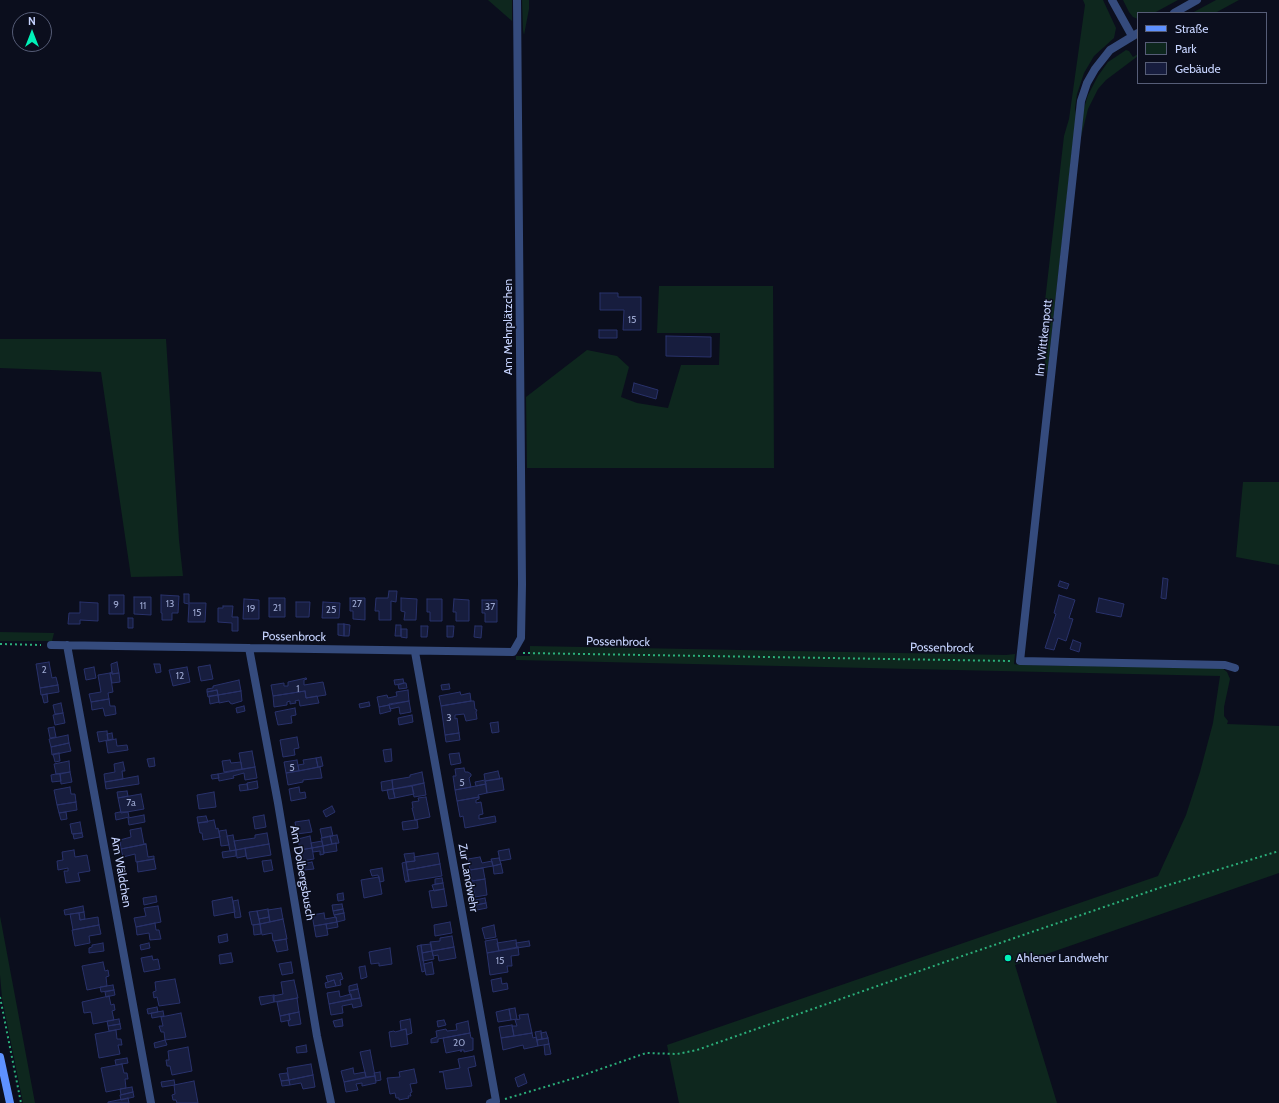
<!DOCTYPE html>
<html>
<head>
<meta charset="utf-8">
<style>
  body { margin:0 }
  #map { position:relative; width:1279px; height:1103px; overflow:hidden; background:#0b0e1d; font-family:Cabin,sans-serif }
  canvas { display:block }
  .legend { position:absolute; left:1137px; top:12px; width:130px; height:72px; box-sizing:border-box; background:#0b0e1d; border:1px solid #565d77; margin:0; padding:5px 7px; list-style:none; font-size:12px; color:#c7d4ff }
  .legend li { display:flex; align-items:center; gap:8px; height:20px }
  .legend b { width:20px; border:1px solid #565d77 }
  .north { position:absolute; left:12px; top:12px; width:40px; height:40px; box-sizing:border-box; background:#0b0e1d; border:1px solid #565d77; border-radius:50%; rotate:0deg; font-size:11px; font-weight:700; line-height:16px; text-align:center; color:#c7d4ff }
  .north::after { content:''; display:block; margin:auto; width:14px; height:18px; background:#00f2b8; clip-path:polygon(50% 0,100% 100%,50% 72%,0 100%) }
</style>
</head>
<body>
<div id="map">
<canvas width="1279" height="1103"></canvas>
<ul class="legend">
<li><b style="height:5px;background:#5e91ff"></b>Straße</li>
<li><b style="height:11px;background:#0e271e"></b>Park</li>
<li><b style="height:11px;background:#171d3e"></b>Gebäude</li>
</ul>
<div class="north">N</div>
</div>
<script>
const ctx = document.querySelector('canvas').getContext('2d');
ctx.lineJoin = 'round';
function fillPath(path, color) { ctx.fillStyle = color; ctx.fill(path, 'evenodd'); }
const toPath = rows => new Path2D(rows.map(r => 'M' + r).join(''));
function strokePath(path, color, width, dash) { ctx.strokeStyle = color; ctx.lineWidth = width; ctx.lineCap = dash ? 'butt' : 'round'; ctx.setLineDash(dash || []); ctx.stroke(path); }
function label(font, color, halo, rows, align = 'center') {
  ctx.font = font + ' Cabin,sans-serif'; ctx.lineWidth = 3; ctx.setLineDash([]); ctx.textBaseline = 'middle'; ctx.strokeStyle = halo; ctx.fillStyle = color; for (const [text, x, y, turn = 0] of rows) {
    ctx.save(); ctx.translate(x, y); ctx.rotate((+turn || 0) * Math.PI / 180); ctx.textAlign = isNaN(turn) ? turn : align; if (halo) ctx.strokeText(text, 0, 0); ctx.fillText(text, 0, 0); ctx.restore();
  }
}
const green = toPath([
  [488,0,512,0,512,21],
  [522,0,529,0,529,9,524,35,523,30],
  [1083,0,1103,0,1116,28,1114,38,1094,56,1084,73,1077,94,1075,108,1076,116,1047,375,1041,336,1064,136,1069,119,1085,5],
  [1123,0,1178,0,1154,13,1138,13,1138,19,1133,17,1129,12],
  [1216,0,1239,0,1215,13,1192,13],
  [1126,50,1129,51,1133,57,1138,54,1138,56,1106,80,1098,89,1088,109,1081,137,1083,111,1088,95,1098,76,1108,62],
  [659,286,773,286,774,468,527,468,526,397,587,350,617,356,629,367,621,397,637,403,668,408,681,365,719,365,720,333,657,333],
  [0,339,166,339,179,540,183,576,131,577,101,372,0,368],
  [1243,482,1279,482,1279,565,1236,557],
  [0,632,54,633,52,641,0,641],
  [530,646,1006,655,1015,654,1014,664,1020,665,1222,668,1227,672,1230,679,1224,707,1224,716,1228,721,1227,724,1279,726,1279,873,1015,965,1057,1103,679,1103,667,1045,1158,876,1186,815,1200,772,1213,723,1220,676,516,660,516,656,530,656],
  [0,916,35,1103,23,1103,2,998,0,975]
]);
const building = toPath([
  [600,293,618,293,618,297,641,297,641,330,623,330,624,310,600,310,600,293],
  [599,330,617,330,617,338,599,338,599,330],
  [666,336,711,337,711,357,666,356,666,336],
  [634,383,658,390,656,399,632,392,634,383],
  [1163,578,1168,579,1166,599,1161,598,1163,578],
  [1060,581,1069,584,1067,589,1058,586,1060,581],
  [389,591,397,591,396,602,391,601,391,620,379,620,379,611,375,611,376,598,388,598,389,591],
  [184,594,189,594,189,603,206,603,205,622,188,622,189,604,184,603,184,594],
  [109,595,124,595,124,614,109,614,109,595],
  [161,595,179,596,178,613,172,613,172,620,162,620,162,613,161,613,161,595],
  [1059,595,1075,600,1069,618,1073,619,1066,641,1058,638,1054,650,1045,648,1056,614,1054,613,1059,595],
  [134,597,151,597,151,615,134,614,134,597],
  [269,598,285,598,285,617,269,617,269,598],
  [350,598,365,598,365,620,353,619,353,611,350,611,350,598],
  [401,598,417,599,416,620,404,620,405,612,401,611,401,598],
  [1099,598,1124,604,1121,617,1096,612,1099,598],
  [244,599,259,600,259,619,243,619,244,599],
  [427,599,442,599,442,621,430,621,430,612,427,612,427,599],
  [454,599,469,600,469,621,456,621,456,612,453,612,454,599],
  [482,600,497,600,497,622,485,622,485,613,482,613,482,600],
  [80,602,98,603,98,621,80,620,80,624,68,624,69,613,80,613,80,602],
  [296,602,310,602,309,617,296,617,296,602],
  [323,602,340,603,339,618,322,618,323,602],
  [223,606,233,606,232,617,238,617,238,631,232,631,232,623,218,622,218,608,223,608,223,606],
  [128,618,133,618,133,628,128,628,128,618],
  [338,624,344,624,344,636,338,635,338,624],
  [344,624,350,625,349,636,344,636,344,624],
  [396,625,401,625,401,636,395,636,396,625],
  [421,626,428,626,427,637,421,637,421,626],
  [447,626,454,626,453,637,447,637,447,626],
  [475,626,482,626,481,638,474,637,475,626],
  [401,629,407,629,407,638,401,637,401,629],
  [1073,640,1081,643,1079,652,1070,649,1073,640],
  [49,662,52,678,56,677,58,685,40,688,36,664,49,662],
  [117,662,119,673,112,674,111,664,117,662],
  [154,664,160,664,161,672,156,673,154,664],
  [210,665,213,679,201,681,198,667,210,665],
  [94,667,96,678,86,680,84,669,94,667],
  [187,667,190,682,173,686,169,670,187,667],
  [112,672,112,674,119,673,120,682,112,683,110,673,112,672],
  [110,673,113,692,108,693,109,699,91,702,89,694,101,692,98,675,110,673],
  [306,678,307,679,304,680,304,685,323,682,326,695,306,698,305,691,273,696,271,685,284,683,284,686,288,686,288,682,306,678],
  [403,679,404,683,395,685,394,680,403,679],
  [239,680,241,691,218,695,217,690,207,692,207,689,213,688,213,686,239,680],
  [404,683,406,683,407,688,399,689,398,685,404,683],
  [449,684,450,689,442,690,441,685,449,684],
  [58,685,59,692,41,695,40,688,58,685],
  [217,690,218,695,208,697,207,692,217,690],
  [408,690,409,701,379,707,377,697,387,695,388,698,397,696,396,692,408,690],
  [241,691,242,701,232,704,230,703,229,701,219,703,218,695,241,691],
  [305,691,306,698,317,696,319,703,300,706,299,700,295,701,296,703,290,704,290,701,287,702,287,705,274,707,273,696,305,691],
  [460,692,461,695,470,693,471,701,441,706,439,696,460,692],
  [47,694,48,702,44,703,42,695,47,694],
  [218,695,219,702,210,704,209,696,218,695],
  [109,699,110,706,115,706,116,714,105,716,103,708,92,710,91,702,109,699],
  [409,701,411,712,400,714,399,707,390,709,389,704,409,701],
  [471,701,474,701,475,709,477,710,476,712,477,719,466,721,464,714,455,715,455,719,457,718,459,733,445,735,441,706,471,701],
  [369,702,370,706,360,708,359,704,369,702],
  [61,703,63,713,55,714,53,705,61,703],
  [389,705,391,711,380,714,379,707,389,705],
  [244,706,245,711,237,713,236,708,244,706],
  [295,708,296,715,291,716,292,723,278,725,275,712,295,708],
  [63,713,65,723,55,725,53,715,63,713],
  [412,715,413,722,399,725,398,718,412,715],
  [498,722,499,732,492,733,490,723,498,722],
  [54,727,56,737,50,738,48,728,54,727],
  [107,731,108,740,99,742,97,732,107,731],
  [112,733,113,739,108,740,107,734,112,733],
  [459,733,460,740,446,742,445,735,459,733],
  [68,735,69,743,51,747,49,739,68,735],
  [297,737,299,748,294,749,295,755,283,757,280,740,297,737],
  [116,739,117,746,127,745,128,750,108,753,106,741,116,739],
  [69,743,71,751,52,755,51,747,69,743],
  [391,749,392,761,385,762,383,750,391,749],
  [252,751,255,767,242,769,239,753,252,751],
  [59,753,60,761,55,762,53,754,59,753],
  [459,753,461,763,451,765,449,754,459,753],
  [321,757,323,766,318,767,316,758,321,757],
  [154,758,155,766,149,767,147,759,154,758],
  [316,758,318,767,299,771,298,765,304,764,303,760,316,758],
  [230,760,231,763,241,762,242,769,224,772,222,761,230,760],
  [297,760,299,771,286,773,284,762,297,760],
  [69,761,70,772,56,774,54,764,69,761],
  [123,762,125,771,122,771,123,779,105,782,104,774,115,772,114,764,123,762],
  [255,767,257,778,245,780,244,773,233,776,234,778,219,781,218,774,255,767],
  [320,767,322,778,303,780,303,782,288,785,286,773,320,767],
  [464,768,465,772,468,772,471,774,471,776,469,778,471,787,455,790,453,776,456,776,455,769,464,768],
  [498,771,500,779,485,781,486,784,476,786,475,782,485,780,484,774,498,771],
  [70,772,72,782,61,784,60,774,70,772],
  [422,772,424,783,393,789,392,780,410,777,410,775,422,772],
  [56,774,60,774,61,781,52,782,51,775,56,774],
  [218,774,219,778,212,779,211,775,218,774],
  [138,776,139,784,106,789,105,782,138,776],
  [502,778,504,790,487,793,485,781,502,778],
  [392,780,393,789,382,791,381,782,392,780],
  [257,781,258,788,248,790,247,783,257,781],
  [424,783,426,795,414,797,412,786,424,783],
  [247,784,248,790,240,791,239,785,247,784],
  [486,784,487,793,478,795,479,797,457,801,455,790,486,784],
  [412,786,414,794,395,798,393,789,412,786],
  [70,787,71,794,75,794,76,802,57,805,54,790,70,787],
  [299,787,300,793,305,792,306,798,291,801,289,789,299,787],
  [393,789,395,798,389,799,387,790,393,789],
  [127,791,128,796,118,798,117,792,127,791],
  [214,792,216,807,199,809,197,795,214,792],
  [141,794,144,809,121,813,118,798,141,794],
  [426,797,430,817,415,820,412,808,413,808,412,802,419,801,418,798,426,797],
  [479,797,479,799,476,800,476,803,481,802,483,814,479,815,479,819,495,816,496,822,465,828,463,816,460,817,457,801,479,797],
  [76,802,77,810,59,813,57,805,76,802],
  [332,806,335,812,326,817,323,811,332,806],
  [66,812,67,819,61,820,59,813,66,812],
  [120,812,128,812,129,817,116,820,115,813,120,812],
  [144,815,145,822,129,825,128,818,144,815],
  [264,815,266,827,255,829,253,817,264,815],
  [206,816,208,822,198,823,197,817,206,816],
  [214,820,216,829,218,828,220,837,203,840,202,833,200,833,198,823,214,820],
  [309,820,312,832,297,834,295,822,309,820],
  [415,820,417,820,418,828,403,830,402,822,415,820],
  [80,822,82,833,72,834,70,824,80,822],
  [331,827,333,836,322,838,320,829,331,827],
  [141,828,144,844,146,844,121,849,120,840,131,837,130,830,141,828],
  [226,830,229,845,221,846,219,831,226,830],
  [82,833,83,837,74,839,73,834,82,833],
  [267,833,269,844,236,850,234,841,255,838,255,835,267,833],
  [233,835,236,850,230,851,227,836,233,835],
  [337,835,339,843,332,844,330,836,337,835],
  [310,836,312,848,300,850,298,839,310,836],
  [330,836,332,844,323,846,321,838,330,836],
  [322,841,323,846,312,848,311,843,322,841],
  [336,843,337,851,324,853,323,846,336,843],
  [146,844,148,857,154,856,154,859,136,862,135,854,123,857,121,849,146,844],
  [269,844,271,855,247,859,245,848,269,844],
  [323,846,324,854,320,855,320,851,313,852,312,848,323,846],
  [245,848,246,856,237,858,236,850,245,848],
  [312,848,314,859,302,861,300,850,312,848],
  [509,849,511,859,500,861,498,851,509,849],
  [74,850,75,857,87,855,90,871,78,873,80,881,66,883,64,871,68,871,68,868,58,870,57,861,63,860,62,852,74,850],
  [236,850,236,856,223,858,222,852,236,850],
  [414,853,415,861,406,862,404,854,414,853],
  [438,853,440,864,407,870,406,862,415,861,414,857,438,853],
  [480,857,482,863,492,861,493,866,470,870,468,859,480,857],
  [499,858,501,864,493,866,491,859,499,858],
  [154,859,156,869,138,872,137,862,154,859],
  [271,860,273,870,264,872,262,861,271,860],
  [312,862,314,869,304,870,303,864,312,862],
  [406,862,409,881,405,881,402,863,406,862],
  [440,864,442,876,405,882,409,881,407,870,440,864],
  [501,864,503,873,494,874,493,866,501,864],
  [382,868,384,881,380,882,378,875,372,876,370,870,382,868],
  [483,868,485,879,472,881,470,870,483,868],
  [379,877,382,894,364,898,361,880,379,877],
  [442,878,443,883,435,884,435,879,442,878],
  [485,879,487,895,475,897,472,881,485,879],
  [443,883,444,889,434,891,432,885,443,883],
  [444,889,447,906,432,908,429,891,444,889],
  [343,893,344,900,338,901,337,894,343,893],
  [156,896,157,902,144,905,143,898,156,896],
  [232,897,235,912,214,916,212,901,232,897],
  [485,898,486,903,476,905,475,900,485,898],
  [238,900,241,917,235,918,233,901,238,900],
  [486,903,487,908,477,910,476,905,486,903],
  [342,904,343,909,333,911,332,905,342,904],
  [83,906,84,912,65,915,64,910,83,906],
  [158,906,161,922,136,927,134,918,146,916,144,908,158,906],
  [281,908,283,919,270,922,268,910,281,908],
  [268,909,269,917,259,919,257,911,268,909],
  [343,909,344,913,334,915,333,911,343,909],
  [257,911,260,924,252,925,249,912,257,911],
  [84,912,85,919,80,920,79,913,84,912],
  [79,913,80,920,98,917,99,925,73,930,70,914,79,913],
  [324,913,325,919,336,917,337,922,314,926,312,915,324,913],
  [344,913,345,920,337,922,336,917,335,917,334,915,344,913],
  [269,917,270,922,260,924,259,919,269,917],
  [283,919,287,939,273,941,272,933,262,935,260,924,283,919],
  [337,922,338,927,327,929,326,924,337,922],
  [450,922,452,933,435,936,434,925,450,922],
  [155,923,156,930,159,930,161,939,150,940,149,933,137,935,136,927,155,923],
  [260,924,261,934,254,935,253,925,260,924],
  [326,924,328,935,316,937,314,926,326,924],
  [99,925,101,934,89,936,90,943,75,946,72,930,99,925],
  [494,925,496,937,485,939,482,928,494,925],
  [227,934,228,941,219,943,218,936,227,934],
  [452,936,454,947,432,951,430,942,440,941,440,938,452,936],
  [286,939,288,950,277,952,274,941,286,939],
  [497,939,499,951,487,953,485,941,497,939],
  [516,940,517,948,499,951,497,943,516,940],
  [529,941,530,946,517,948,516,943,529,941],
  [103,943,104,951,89,953,89,948,92,947,92,945,103,943],
  [149,943,150,948,141,950,140,945,149,943],
  [431,944,432,951,422,953,421,945,431,944],
  [421,945,425,971,422,972,417,946,421,945],
  [454,947,456,958,439,961,438,955,433,956,432,951,454,947],
  [518,947,519,955,511,956,512,966,507,966,508,972,490,975,487,953,518,947],
  [390,948,392,964,379,966,379,963,371,964,369,952,390,948],
  [432,951,434,959,423,961,422,953,432,951],
  [231,953,233,962,220,964,219,955,231,953],
  [152,956,153,960,158,959,160,969,144,972,141,958,152,956],
  [103,962,105,971,108,970,109,976,106,977,107,986,87,990,82,966,103,962],
  [291,962,293,973,282,975,279,964,291,962],
  [432,962,434,974,426,975,424,964,432,962],
  [365,966,367,977,361,979,359,967,365,966],
  [341,973,343,979,340,980,341,985,336,986,334,980,328,982,326,976,341,973],
  [501,978,502,984,507,983,508,989,493,992,491,980,501,978],
  [175,979,180,1003,159,1006,157,997,154,998,153,992,156,991,155,982,175,979],
  [294,980,298,998,274,1002,273,996,283,994,281,982,294,980],
  [334,980,336,986,326,988,325,983,334,980],
  [357,984,358,989,349,991,349,986,357,984],
  [113,985,114,990,101,992,100,987,113,985],
  [358,989,360,998,352,999,349,991,358,989],
  [114,990,115,995,106,997,105,992,114,990],
  [339,991,340,997,351,994,352,999,329,1004,327,993,339,991],
  [274,995,274,1002,261,1005,259,997,274,995],
  [109,996,111,1005,114,1004,115,1010,112,1011,114,1020,93,1024,91,1012,84,1013,82,1002,109,996],
  [297,998,299,1012,280,1016,277,1002,297,998],
  [360,998,362,1006,353,1008,352,1004,342,1006,343,1013,331,1015,329,1004,360,998],
  [157,1007,158,1012,148,1014,147,1009,157,1007],
  [515,1008,517,1019,511,1020,509,1009,515,1008],
  [509,1009,511,1020,498,1022,496,1012,509,1009],
  [163,1011,164,1016,152,1018,151,1013,163,1011],
  [299,1012,301,1024,289,1026,288,1021,290,1020,289,1014,299,1012],
  [181,1013,186,1037,165,1040,164,1032,161,1032,159,1026,163,1026,161,1017,181,1013],
  [289,1014,290,1020,281,1022,280,1016,289,1014],
  [528,1014,532,1033,514,1036,512,1026,517,1026,515,1020,520,1019,519,1015,528,1014],
  [119,1019,120,1024,108,1026,107,1021,119,1019],
  [342,1019,343,1026,335,1027,333,1021,342,1019],
  [410,1019,412,1033,407,1035,406,1029,401,1030,400,1021,410,1019],
  [444,1020,446,1025,438,1027,437,1021,444,1020],
  [468,1021,470,1033,438,1039,438,1042,431,1043,431,1039,437,1037,436,1031,446,1029,447,1031,457,1030,456,1024,468,1021],
  [120,1024,121,1029,109,1031,108,1026,120,1024],
  [512,1025,514,1036,501,1038,499,1027,512,1025],
  [406,1029,408,1044,391,1047,389,1032,394,1031,395,1032,406,1029],
  [116,1030,117,1039,121,1039,122,1045,118,1045,120,1054,99,1058,95,1034,116,1030],
  [541,1031,542,1039,537,1040,535,1032,541,1031],
  [546,1032,548,1038,542,1039,541,1033,546,1032],
  [470,1033,471,1038,473,1038,473,1050,464,1052,464,1050,461,1050,461,1052,461,1050,446,1053,443,1038,470,1033],
  [532,1033,533,1038,536,1037,538,1046,524,1049,523,1045,503,1050,501,1038,532,1033],
  [548,1038,549,1044,538,1046,537,1040,548,1038],
  [165,1040,167,1045,155,1048,154,1043,165,1040],
  [549,1044,551,1054,545,1055,544,1045,549,1044],
  [306,1045,307,1052,297,1053,296,1047,306,1045],
  [188,1047,192,1071,172,1075,170,1066,167,1066,166,1060,169,1060,168,1051,188,1047],
  [370,1050,375,1076,366,1077,360,1052,370,1050],
  [474,1056,476,1066,468,1068,472,1086,446,1089,443,1072,439,1072,460,1068,458,1059,474,1056],
  [127,1058,128,1063,116,1065,115,1060,127,1058],
  [122,1064,124,1073,127,1073,128,1079,125,1079,126,1088,106,1092,101,1068,122,1064],
  [311,1064,313,1075,289,1080,287,1068,311,1064],
  [353,1068,354,1074,365,1072,366,1077,344,1082,341,1071,353,1068],
  [414,1069,417,1083,410,1084,412,1092,410,1093,411,1096,408,1096,409,1098,399,1100,399,1098,396,1098,395,1093,390,1094,387,1078,400,1077,399,1072,414,1069],
  [380,1072,381,1080,376,1081,374,1073,380,1072],
  [287,1073,289,1080,281,1081,279,1074,287,1073],
  [524,1074,527,1083,518,1087,515,1078,524,1074],
  [313,1075,315,1087,303,1089,301,1083,290,1085,289,1080,313,1075],
  [375,1076,376,1083,362,1086,362,1083,356,1084,358,1090,346,1092,344,1082,375,1076],
  [174,1080,175,1085,162,1087,161,1082,174,1080],
  [289,1080,290,1085,282,1086,281,1081,289,1080],
  [194,1081,198,1103,177,1103,176,1100,173,1100,172,1095,175,1094,174,1085,194,1081],
  [132,1087,133,1092,121,1095,120,1089,132,1087],
  [133,1092,134,1097,121,1100,120,1095,133,1092],
  [128,1098,129,1103,108,1103,108,1102,128,1098]
]);
const path = toPath([
  [0,644,41,645],
  [523,653,1011,661],
  [0,997,21,1103],
  [505,1099,578,1077,646,1053,677,1054,697,1050,945,962,1162,887,1279,851]
]);
const minor = toPath([
  [1112,0,1132,36],
  [1174,13,1197,0],
  [1138,33,1110,50,1095,69,1087,83,1081,101,1020,661,1225,665,1235,668],
  [51,645,513,652,521,638,522,584,517,0],
  [67,645,151,1103],
  [249,648,278,803,317,1036,331,1103],
  [415,652,496,1101,490,1103]
]);
const secondary = toPath([
  [0,1057,10,1103]
]);
const markers = [
  [1008,958,4,"#00f2b8"]
];
const numberNames = [
  ["15",632,320],
  ["13",170,604],
  ["27",357,604],
  ["9",116,605],
  ["11",143,606],
  ["37",490,607],
  ["21",277,608],
  ["19",251,609],
  ["25",331,610],
  ["15",197,613],
  ["2",44,670],
  ["12",180,676],
  ["1",298,689],
  ["3",449,718],
  ["5",292,768],
  ["5",462,783],
  ["7a",131,803],
  ["15",500,961],
  ["20",459,1043]
];
const streetNames = [
  ["Am Mehrplätzchen",508,327,-90],
  ["Im Wittkenpott",1044,338,-84],
  ["Possenbrock",294,637,1],
  ["Possenbrock",618,642,1],
  ["Possenbrock",942,648,1],
  ["Am Wäldchen",121,872,80],
  ["Am Dolbergsbusch",302,873,80],
  ["Zur Landwehr",468,878,80]
];
const poiNames = [
  ["Ahlener Landwehr",1016,958]
];
fillPath(green, '#0e271e');
fillPath(building, '#171d3e');
strokePath(building, '#29326b', 1);
strokePath(path, '#2baf7a', 2, [2, 3]);
strokePath(minor, '#354b7d', 8);
strokePath(secondary, '#5e91ff', 8);
for (const [x, y, r, color] of markers) { const dot = new Path2D(); dot.arc(x, y, r, 0, 2 * Math.PI); ctx.fillStyle = color; ctx.fill(dot); strokePath(dot, '#0b0e1d', 1.5); }
label('10px', '#9ba6cf', null, numberNames);
label('12px', '#c7d4ff', '#0b0e1d', streetNames);
label('12px', '#c7d4ff', '#0b0e1d', poiNames, 'left');
</script>
</body>
</html>
